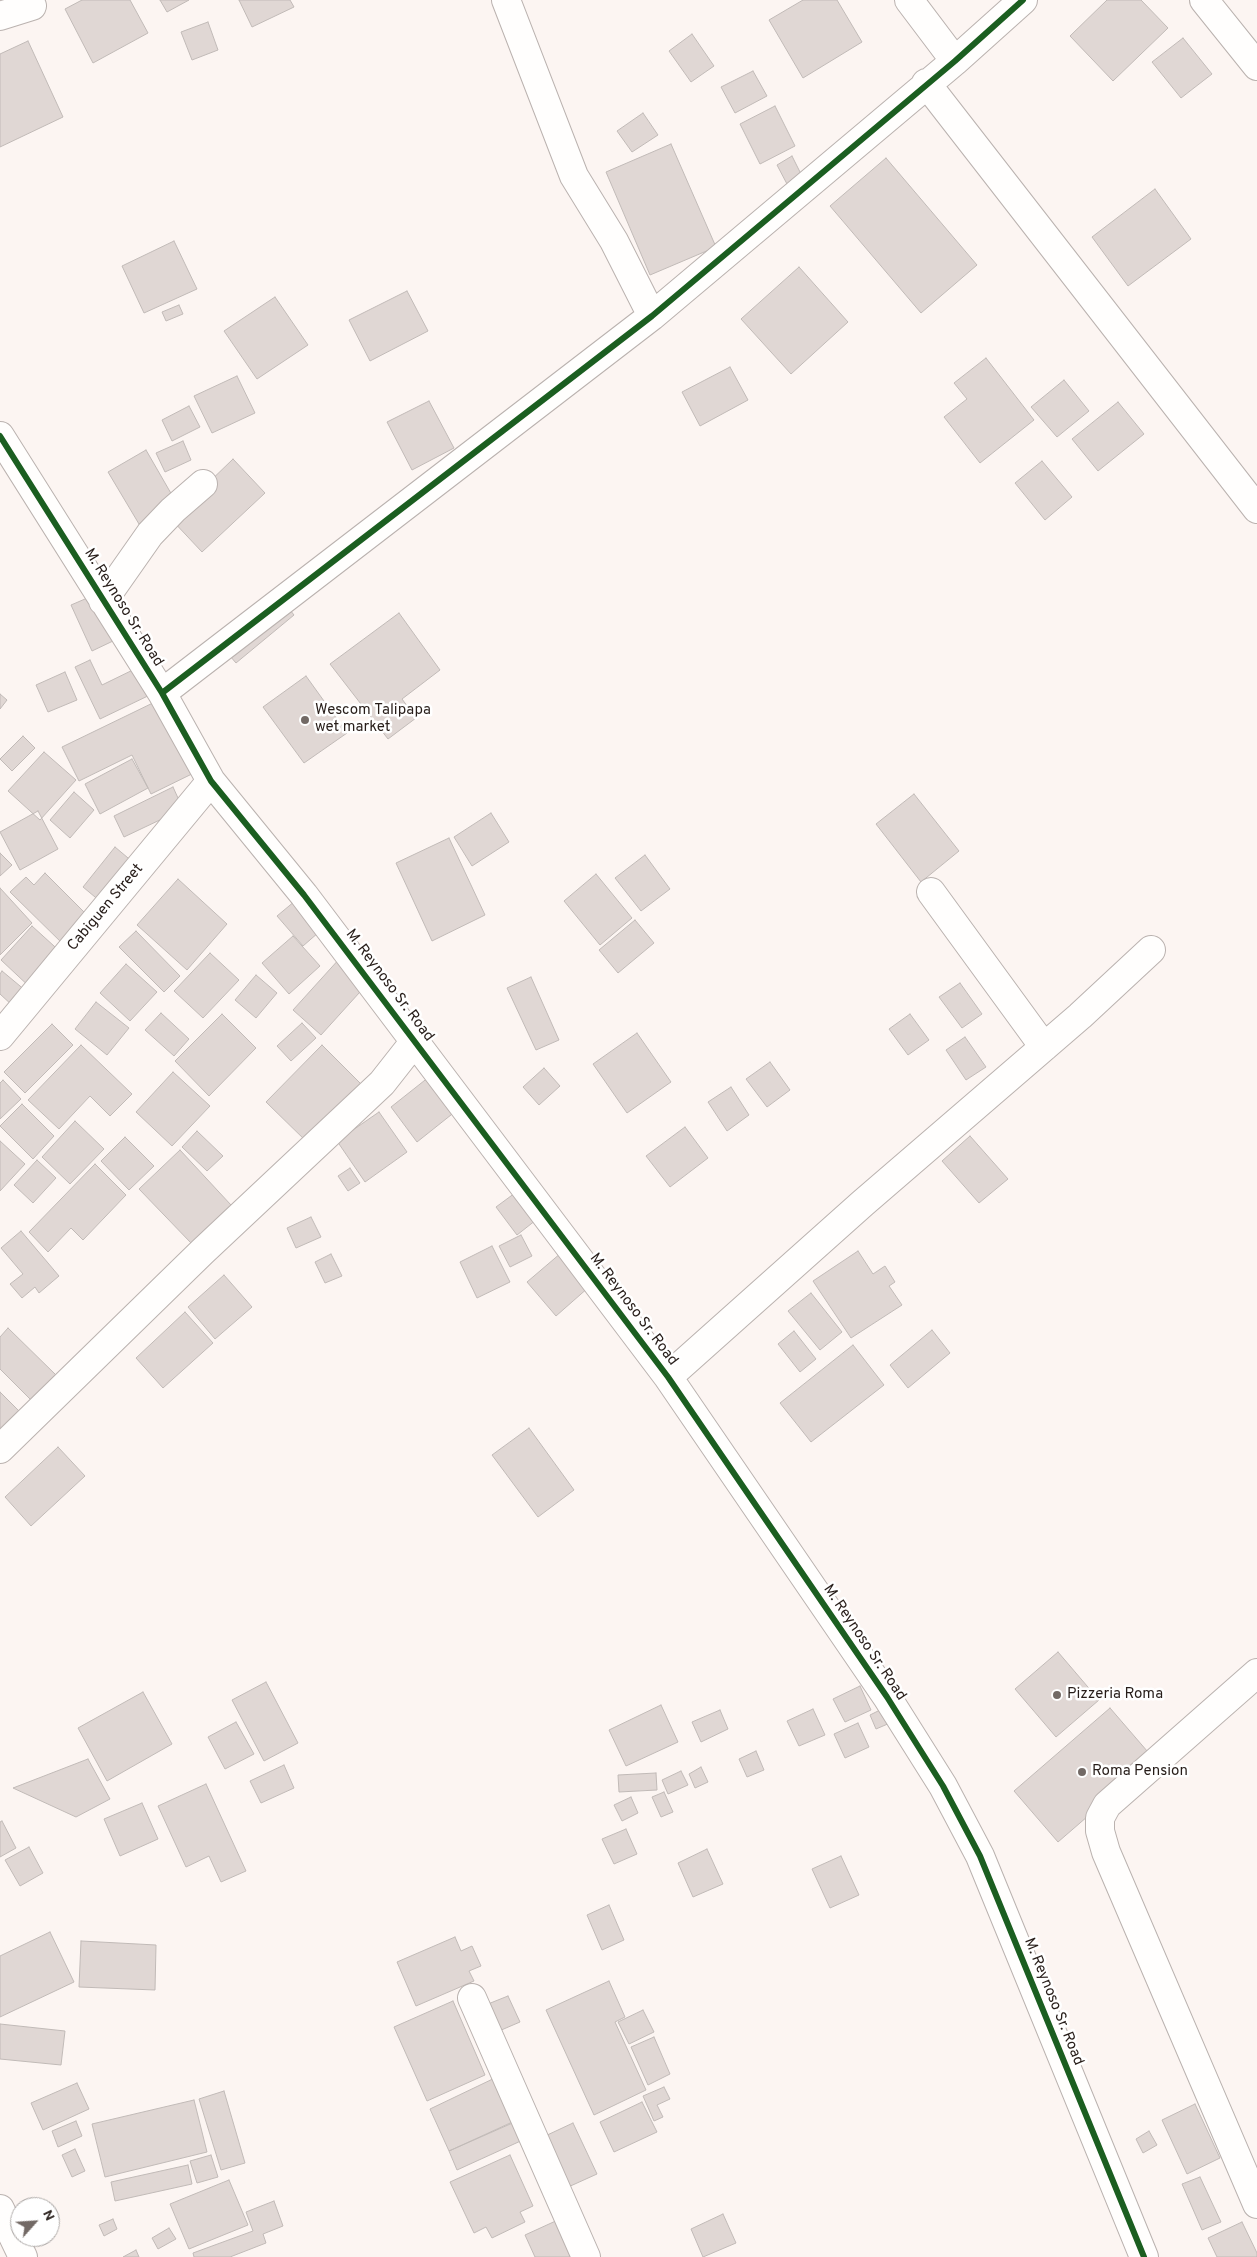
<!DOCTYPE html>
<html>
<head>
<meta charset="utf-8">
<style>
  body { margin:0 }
  #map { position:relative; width:1257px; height:2257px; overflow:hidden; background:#fcf5f2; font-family:Overpass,sans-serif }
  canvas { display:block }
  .north { position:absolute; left:10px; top:2197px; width:50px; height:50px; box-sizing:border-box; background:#fff; border:1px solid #a9a5a3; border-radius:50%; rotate:64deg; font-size:14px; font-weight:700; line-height:20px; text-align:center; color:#271d19 }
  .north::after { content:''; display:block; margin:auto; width:18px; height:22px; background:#726965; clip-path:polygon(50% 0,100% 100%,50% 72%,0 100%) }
</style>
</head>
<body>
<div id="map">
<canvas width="1257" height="2257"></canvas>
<div class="north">N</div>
</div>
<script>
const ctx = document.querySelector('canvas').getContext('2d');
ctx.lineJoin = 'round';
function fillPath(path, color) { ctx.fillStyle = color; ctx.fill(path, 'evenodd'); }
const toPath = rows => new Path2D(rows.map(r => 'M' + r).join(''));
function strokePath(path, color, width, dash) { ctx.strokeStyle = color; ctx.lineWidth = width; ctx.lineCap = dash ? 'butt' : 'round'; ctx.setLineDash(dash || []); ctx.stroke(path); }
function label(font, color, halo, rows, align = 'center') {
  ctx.font = font + ' Overpass,sans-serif'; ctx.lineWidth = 5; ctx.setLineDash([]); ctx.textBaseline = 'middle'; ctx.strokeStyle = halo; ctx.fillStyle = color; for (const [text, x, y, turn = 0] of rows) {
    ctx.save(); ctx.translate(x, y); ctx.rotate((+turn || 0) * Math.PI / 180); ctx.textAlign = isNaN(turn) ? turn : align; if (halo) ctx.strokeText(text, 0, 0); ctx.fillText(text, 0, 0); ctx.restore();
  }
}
const building = toPath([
  [82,0,130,0,148,33,93,63,65,9,82,0],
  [160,0,189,0,167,12,160,0],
  [239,0,290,0,294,7,252,27,239,0],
  [803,0,837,0,862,42,803,78,769,20,803,0],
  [1107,0,1141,0,1168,28,1113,81,1070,36,1107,0],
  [208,22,218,50,192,60,181,32,208,22],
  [692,34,714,66,691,82,669,51,692,34],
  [1183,38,1212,74,1181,98,1152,62,1183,38],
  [28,41,63,117,0,147,0,54,28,41],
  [753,71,767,96,735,113,721,87,753,71],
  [775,106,795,146,760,164,740,124,775,106],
  [643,113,658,135,632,152,617,131,643,113],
  [671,144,716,247,650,275,606,172,671,144],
  [792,156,802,176,787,184,777,165,792,156],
  [886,158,977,265,921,313,830,206,886,158],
  [1155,189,1191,239,1128,286,1092,237,1155,189],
  [174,241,197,289,144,313,122,266,174,241],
  [799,267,848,322,791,374,741,319,799,267],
  [407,291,428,331,370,361,349,320,407,291],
  [275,297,308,345,257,379,224,331,275,297],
  [179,305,183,314,166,321,162,312,179,305],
  [986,358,1034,420,980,463,944,417,967,399,954,383,986,358],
  [730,367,748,400,700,426,682,392,730,367],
  [237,376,255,413,212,433,194,396,237,376],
  [1064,380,1089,411,1057,437,1031,407,1064,380],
  [429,401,454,448,412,470,387,422,429,401],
  [1118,402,1144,434,1098,471,1072,439,1118,402],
  [189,406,200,427,172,441,162,420,189,406],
  [183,441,191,460,165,472,156,453,183,441],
  [146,450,176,502,139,524,108,472,146,450],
  [233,459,265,493,202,552,171,519,233,459],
  [1042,461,1072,497,1045,520,1015,483,1042,461],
  [92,596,113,641,92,651,71,605,92,596],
  [283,601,294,615,236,663,224,649,283,601],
  [399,613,440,670,402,699,416,718,388,739,330,664,399,613],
  [90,660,102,685,141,666,154,693,100,719,75,667,90,660],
  [65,672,77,700,48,712,36,685,65,672],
  [306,676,347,733,304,763,263,707,306,676],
  [0,694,7,700,0,709,0,694],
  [159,700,200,770,151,794,132,755,79,781,62,747,159,700],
  [23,736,35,748,12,771,0,759,23,736],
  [44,752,76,780,40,820,8,791,44,752],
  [132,759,148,788,100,814,85,784,132,759],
  [173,787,183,809,124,837,114,816,173,787],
  [74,792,94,810,70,838,50,820,74,792],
  [914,794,959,851,921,882,876,824,914,794],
  [38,811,58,849,20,870,0,832,38,811],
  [491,813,509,842,472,866,454,837,491,813],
  [449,838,485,915,432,941,396,863,449,838],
  [115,847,134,863,101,902,83,887,115,847],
  [0,853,12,865,0,876,0,853],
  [645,855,670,889,641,911,615,878,645,855],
  [45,873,92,920,66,947,10,892,26,877,34,885,45,873],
  [596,874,632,918,600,945,564,901,596,874],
  [178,879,227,924,187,970,137,925,178,879],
  [0,888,32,923,0,955,0,888],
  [301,896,326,926,303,946,277,916,301,896],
  [635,920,654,943,618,973,599,950,635,920],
  [32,926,65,956,33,990,1,960,32,926],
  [136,931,180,976,164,992,119,947,136,931],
  [293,936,320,966,289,994,262,963,293,936],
  [210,953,239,980,203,1018,174,991,210,953],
  [341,957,369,982,321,1035,293,1010,341,957],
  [126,964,157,992,130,1021,100,993,126,964],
  [2,971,26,991,13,1006,0,994,0,974,2,971],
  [256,975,277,993,256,1018,235,1000,256,975],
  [531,977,559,1040,536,1050,507,988,531,977],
  [960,983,982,1014,962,1028,939,997,960,983],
  [96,1002,129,1028,107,1055,75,1029,96,1002],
  [161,1013,189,1039,174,1056,145,1030,161,1013],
  [222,1014,256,1048,209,1096,175,1061,222,1014],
  [910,1014,929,1040,908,1055,889,1029,910,1014],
  [302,1023,316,1038,291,1061,277,1046,302,1023],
  [52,1024,73,1045,25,1093,4,1072,52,1024],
  [637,1033,671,1082,627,1113,593,1064,637,1033],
  [965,1037,986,1067,966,1080,946,1050,965,1037],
  [81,1045,132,1094,110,1116,90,1096,59,1129,28,1100,81,1045],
  [322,1045,364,1087,309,1144,266,1102,322,1045],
  [770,1062,790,1090,767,1107,746,1079,770,1062],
  [544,1068,560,1086,539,1105,523,1087,544,1068],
  [173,1072,210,1106,172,1146,136,1112,173,1072],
  [434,1073,461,1107,417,1142,391,1107,434,1073],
  [3,1080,21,1099,0,1119,0,1083,3,1080],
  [731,1087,749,1115,727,1131,708,1102,731,1087],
  [22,1104,54,1136,33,1159,0,1126,22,1104],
  [379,1112,407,1152,365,1182,337,1141,379,1112],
  [75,1121,104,1149,70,1184,42,1157,75,1121],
  [685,1127,708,1158,670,1187,646,1156,685,1127],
  [197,1131,223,1156,207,1171,182,1147,197,1131],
  [970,1136,1008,1179,979,1203,942,1161,970,1136],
  [125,1137,154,1166,129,1190,101,1161,125,1137],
  [0,1141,25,1164,0,1191,0,1141],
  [180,1150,231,1205,191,1243,139,1189,180,1150],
  [37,1160,56,1178,33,1203,14,1185,37,1160],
  [95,1164,126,1195,83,1240,71,1228,48,1252,29,1232,95,1164],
  [350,1168,360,1183,348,1191,338,1176,350,1168],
  [515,1193,536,1220,517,1235,496,1207,515,1193],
  [311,1217,321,1237,296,1248,287,1228,311,1217],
  [21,1231,59,1276,39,1293,35,1287,22,1298,10,1284,23,1274,1,1248,21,1231],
  [521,1235,532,1256,510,1267,499,1246,521,1235],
  [492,1246,510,1282,477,1298,460,1262,492,1246],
  [858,1251,873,1274,885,1266,895,1282,889,1286,902,1305,851,1338,813,1281,858,1251],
  [561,1253,589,1287,556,1316,527,1282,561,1253],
  [331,1254,342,1276,325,1283,315,1262,331,1254],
  [224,1275,252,1307,215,1339,188,1307,224,1275],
  [811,1293,842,1332,820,1350,788,1311,811,1293],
  [185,1312,213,1343,163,1388,136,1358,185,1312],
  [8,1328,56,1375,32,1401,0,1369,0,1337,8,1328],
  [932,1330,950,1353,908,1388,890,1365,932,1330],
  [794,1331,816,1359,800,1372,778,1344,794,1331],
  [853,1345,884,1385,811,1442,780,1403,853,1345],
  [0,1392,20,1412,0,1433,0,1392],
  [529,1428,574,1490,538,1517,492,1455,529,1428],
  [58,1447,85,1476,31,1526,5,1497,58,1447],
  [1058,1652,1099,1700,1056,1737,1015,1689,1058,1652],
  [266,1682,298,1743,264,1761,232,1700,266,1682],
  [860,1686,871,1710,845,1722,833,1699,860,1686],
  [143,1692,172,1744,107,1781,78,1728,143,1692],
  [661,1705,678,1742,626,1766,609,1730,661,1705],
  [890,1705,897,1720,876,1729,870,1715,890,1705],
  [1110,1708,1154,1759,1058,1842,1014,1791,1110,1708],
  [813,1709,825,1735,799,1746,787,1721,813,1709],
  [720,1710,728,1729,701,1742,692,1722,720,1710],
  [236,1722,254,1754,225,1769,208,1737,236,1722],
  [858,1723,869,1747,845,1758,834,1734,858,1723],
  [756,1751,764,1770,747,1777,739,1759,756,1751],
  [88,1759,110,1799,76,1817,13,1788,88,1759],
  [284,1765,294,1788,261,1803,250,1781,284,1765],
  [701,1767,708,1782,695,1788,689,1774,701,1767],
  [681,1771,688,1785,668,1794,662,1780,681,1771],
  [656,1773,657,1790,619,1792,618,1775,656,1773],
  [206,1784,246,1871,221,1882,209,1856,186,1867,158,1806,206,1784],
  [664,1792,673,1812,661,1817,652,1797,664,1792],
  [631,1797,638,1813,622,1821,614,1805,631,1797],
  [142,1803,158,1839,120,1856,104,1819,142,1803],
  [2,1821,16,1848,0,1857,0,1822,2,1821],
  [626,1829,637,1854,614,1864,602,1839,626,1829],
  [29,1847,43,1873,20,1886,5,1860,29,1847],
  [707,1849,723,1884,693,1897,678,1863,707,1849],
  [841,1856,859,1895,830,1908,812,1869,841,1856],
  [609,1905,624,1940,602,1950,587,1915,609,1905],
  [50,1932,74,1982,0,2017,0,1956,50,1932],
  [455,1937,461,1951,472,1946,481,1966,469,1971,474,1981,416,2006,397,1962,455,1937],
  [81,1941,156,1945,155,1990,79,1987,81,1941],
  [609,1981,625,2017,615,2022,646,2090,594,2115,546,2010,609,1981],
  [508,1996,520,2022,499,2031,488,2004,508,1996],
  [453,2001,485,2075,427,2101,394,2027,453,2001],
  [643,2010,654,2032,629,2044,618,2022,643,2010],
  [0,2024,65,2031,61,2065,0,2059,0,2024],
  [654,2037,670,2074,648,2085,631,2047,654,2037],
  [499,2076,519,2119,449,2151,430,2109,499,2076],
  [77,2083,89,2109,43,2130,31,2103,77,2083],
  [664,2087,670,2099,657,2105,663,2117,654,2121,643,2096,664,2087],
  [224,2091,245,2163,221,2170,199,2099,224,2091],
  [194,2100,207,2152,105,2177,92,2124,194,2100],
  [642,2102,657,2132,614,2152,600,2122,642,2102],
  [1195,2104,1220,2158,1187,2174,1162,2120,1195,2104],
  [76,2121,82,2136,58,2147,52,2131,76,2121],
  [517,2121,525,2139,457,2170,449,2151,517,2121],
  [573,2123,597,2174,566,2188,543,2137,573,2123],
  [1149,2131,1157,2145,1143,2153,1136,2139,1149,2131],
  [75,2149,85,2171,72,2177,62,2155,75,2149],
  [211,2155,218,2177,197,2183,190,2161,211,2155],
  [510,2155,533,2206,520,2212,525,2222,492,2238,486,2227,474,2233,450,2182,510,2155],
  [188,2165,192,2184,115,2201,111,2182,188,2165],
  [1200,2177,1221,2222,1202,2230,1182,2184,1200,2177],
  [229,2180,248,2225,189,2249,170,2204,229,2180],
  [274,2201,283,2226,263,2234,266,2243,230,2257,194,2257,193,2253,253,2231,246,2212,274,2201],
  [723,2214,736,2243,703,2257,691,2229,723,2214],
  [113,2219,117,2229,104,2236,99,2225,113,2219],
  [560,2219,577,2257,535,2257,525,2235,560,2219],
  [1242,2222,1257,2253,1257,2257,1217,2257,1208,2238,1242,2222],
  [169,2228,176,2239,158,2249,152,2238,169,2228],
  [136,2250,139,2257,123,2257,136,2250]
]);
const minor = toPath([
  [506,0,574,176,614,241,652,316],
  [909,0,955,61],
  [1204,0,1257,66],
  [0,16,32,6],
  [926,83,1257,509],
  [0,436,162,693,211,781,304,895,668,1377,887,1697,943,1786,980,1856,1144,2257],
  [103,601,150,534,173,510,203,484],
  [162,693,652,316,955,61,1023,0],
  [931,892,1044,1047],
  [0,1036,211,781],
  [668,1377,863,1203,1080,1016,1151,950],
  [0,1449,202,1252,382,1083,415,1041],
  [1257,1673,1107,1805,1100,1818,1100,1831,1106,1852,1257,2204],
  [472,1998,586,2257],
  [0,2209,23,2257]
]);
const cycleway = toPath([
  [0,436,162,693,211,781,304,895,668,1377,887,1697,943,1786,980,1856,1144,2257],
  [162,693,652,316,955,61,1023,0]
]);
const markers = [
  [305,720,5,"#726965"],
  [1057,1695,5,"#726965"],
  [1082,1772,5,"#726965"]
];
const streetNames = [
  ["M. Reynoso Sr. Road",123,608,58],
  ["Cabiguen Street",106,908,-50],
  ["M. Reynoso Sr. Road",389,986,53],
  ["M. Reynoso Sr. Road",633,1310,53],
  ["M. Reynoso Sr. Road",864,1643,56],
  ["M. Reynoso Sr. Road",1053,2002,68]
];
const poiNames = [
  ["Wescom Talipapa",315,711],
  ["wet market",315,728],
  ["Pizzeria Roma",1067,1695],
  ["Roma Pension",1092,1772]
];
fillPath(building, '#e0d7d4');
strokePath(building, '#c1bab7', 1);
strokePath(minor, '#bab2af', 30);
strokePath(minor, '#fffefd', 28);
strokePath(cycleway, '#1b5e20', 6);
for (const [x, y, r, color] of markers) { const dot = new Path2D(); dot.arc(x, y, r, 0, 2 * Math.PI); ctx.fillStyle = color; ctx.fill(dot); strokePath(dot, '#fff', 2); }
label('15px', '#271d19', '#fff', streetNames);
label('15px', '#271d19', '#fff', poiNames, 'left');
</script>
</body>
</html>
